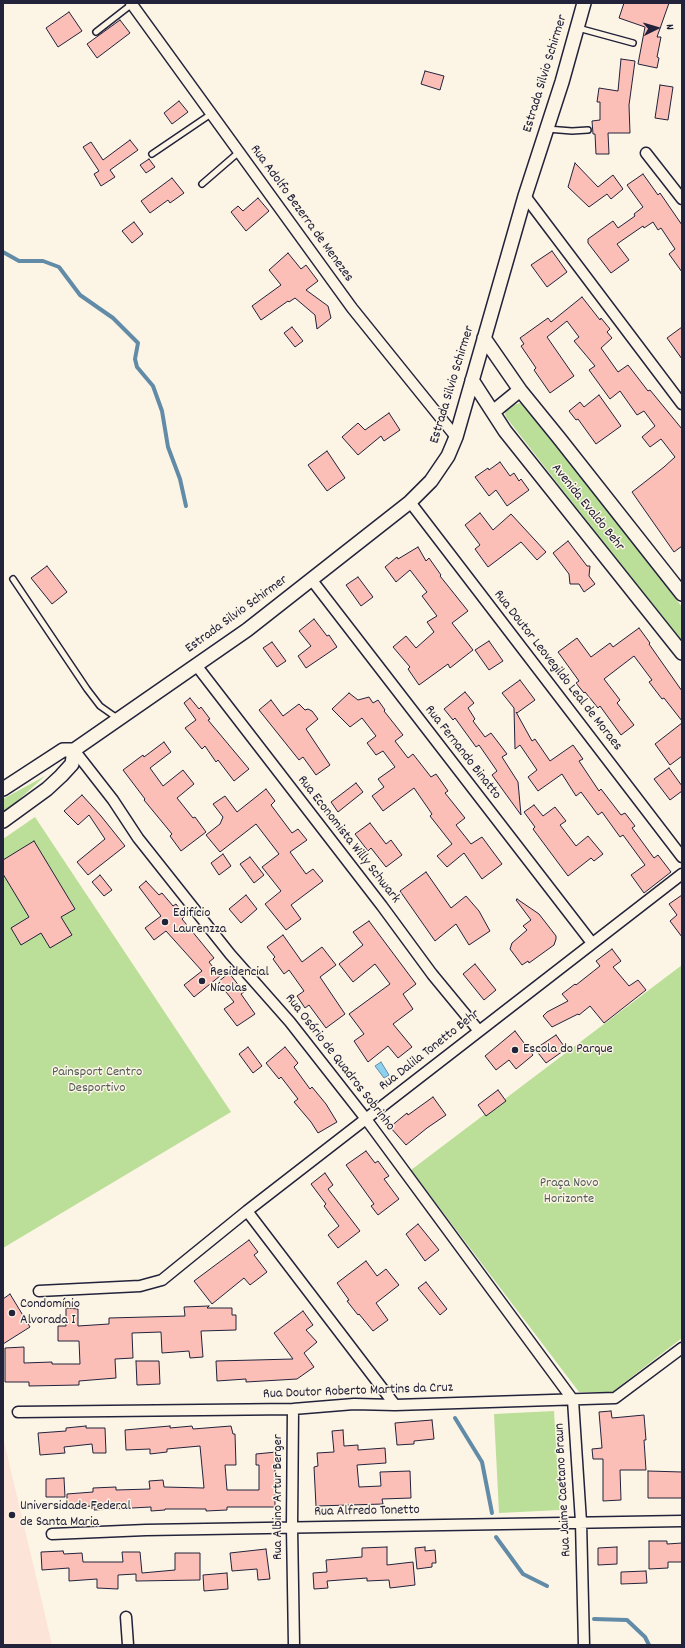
<!DOCTYPE html>
<html>
<head>
<meta charset="utf-8">
<style>
  body { margin:0 }
  #map { position:relative; width:685px; height:1648px; overflow:hidden; background:#fcf5e5; font-family:Dekko,sans-serif }
  canvas { display:block }
  .frame { position:absolute; inset:0; border:4px solid #22223b; pointer-events:none }
  .north { position:absolute; left:637px; top:8px; width:40px; height:40px; -webkit-text-stroke:3px #fcf5e5; paint-order:stroke; rotate:85deg; font-size:11px; font-weight:700; line-height:16px; text-align:center; color:#22223b }
  .north::after { content:''; display:block; margin:auto; width:14px; height:18px; background:#22223b; clip-path:polygon(50% 0,100% 100%,50% 72%,0 100%) }
</style>
</head>
<body>
<div id="map">
<canvas width="685" height="1648"></canvas>
<div class="frame"></div>
<div class="north">N</div>
</div>
<script>
const ctx = document.querySelector('canvas').getContext('2d');
ctx.lineJoin = 'round';
function fillPath(path, color) { ctx.fillStyle = color; ctx.fill(path, 'evenodd'); }
const toPath = rows => new Path2D(rows.map(r => 'M' + r).join(''));
function strokePath(path, color, width, dash) { ctx.strokeStyle = color; ctx.lineWidth = width; ctx.lineCap = dash ? 'butt' : 'round'; ctx.setLineDash(dash || []); ctx.stroke(path); }
function label(font, color, halo, rows, align = 'center') {
  ctx.font = font + ' Dekko,sans-serif'; ctx.lineWidth = 3; ctx.setLineDash([]); ctx.textBaseline = 'middle'; ctx.strokeStyle = halo; ctx.fillStyle = color; for (const [text, x, y, turn = 0] of rows) {
    ctx.save(); ctx.translate(x, y); ctx.rotate((+turn || 0) * Math.PI / 180); ctx.textAlign = isNaN(turn) ? turn : align; if (halo) ctx.strokeText(text, 0, 0); ctx.fillText(text, 0, 0); ctx.restore();
  }
}
const built = toPath([
  [3,1437,40,1593,52,1645,3,1645]
]);
const green = toPath([
  [523,402,682,607,682,644,506,417,505,414,508,407],
  [45,776,5,812,3,810,3,799],
  [35,817,231,1112,3,1248,3,839],
  [682,965,682,1338,612,1392,579,1392,411,1170],
  [554,1411,560,1510,499,1513,494,1414]
]);
const water = toPath([
  [381,1062,389,1075,384,1078,375,1066,381,1062]
]);
const stream = toPath([
  [3,252,19,261,43,261,59,267,80,295,113,318,138,343,135,359,137,367,153,386,162,411,168,447,180,479,186,506],
  [455,1418,482,1462,492,1513],
  [496,1537,523,1574,547,1586],
  [594,1619,627,1620,645,1637,649,1645]
]);
const building = toPath([
  [624,3,669,3,657,37,661,37,657,57,659,58,657,68,638,64,645,27,619,18,624,3],
  [69,12,82,31,58,47,46,28,69,12],
  [120,20,130,33,97,58,87,44,120,20],
  [621,59,635,61,629,105,630,133,608,133,609,154,596,154,595,134,593,134,592,121,600,120,600,102,597,102,599,88,618,91,621,59],
  [425,71,444,76,440,90,421,84,425,71],
  [660,85,673,87,668,120,655,118,660,85],
  [179,101,188,112,172,124,164,113,179,101],
  [130,140,138,150,110,170,115,177,101,186,94,174,99,171,83,147,91,142,103,160,130,140],
  [149,159,155,167,146,173,140,165,149,159],
  [575,163,598,187,613,175,623,189,611,199,607,194,589,207,568,187,575,163],
  [643,174,658,195,660,193,682,225,682,272,669,254,675,249,661,228,658,230,653,222,644,228,643,226,617,244,629,260,611,273,588,243,588,239,613,221,618,228,635,216,634,214,643,207,627,185,643,174],
  [172,178,184,193,170,203,168,200,150,213,141,201,172,178],
  [258,198,269,211,246,231,231,212,238,206,243,211,258,198],
  [134,222,143,234,132,243,122,231,134,222],
  [552,251,567,272,547,287,531,265,552,251],
  [288,253,301,269,306,265,318,281,306,290,328,306,331,318,317,329,315,315,295,298,289,302,288,301,261,320,252,306,281,285,269,270,288,253],
  [582,297,600,320,601,318,610,329,607,332,612,338,601,348,618,372,628,365,648,391,650,390,682,429,682,546,674,552,632,492,664,467,675,457,661,439,650,447,642,437,655,426,644,411,637,415,620,391,610,399,589,370,595,366,574,341,579,337,567,321,547,337,574,376,550,393,534,370,536,368,521,346,524,344,520,338,548,318,551,322,582,297],
  [292,327,303,341,295,347,284,333,292,327],
  [682,327,682,359,667,338,682,327],
  [599,395,621,426,596,444,578,419,576,420,569,411,580,402,584,407,599,395],
  [389,413,400,430,384,441,381,436,358,455,342,437,358,423,365,430,389,413],
  [327,451,345,478,327,491,308,465,327,451],
  [500,462,510,476,514,473,519,481,521,479,529,490,507,506,496,490,489,496,475,477,488,468,489,470,500,462],
  [480,513,493,530,511,514,546,552,537,560,521,542,488,567,475,549,480,545,465,525,480,513],
  [568,541,587,566,590,566,589,576,595,584,584,592,579,584,570,584,569,574,553,553,568,541],
  [418,547,426,561,429,558,441,575,440,576,468,611,452,623,473,650,450,668,448,664,419,685,408,669,410,667,393,647,406,636,416,648,434,632,427,622,437,616,422,596,427,592,410,570,396,582,385,567,397,557,398,559,418,547],
  [47,566,67,592,52,604,31,578,47,566],
  [358,577,373,597,361,606,346,585,358,577],
  [314,619,327,636,329,635,337,647,306,668,298,656,311,646,299,631,314,619],
  [639,628,650,643,649,644,682,691,682,721,664,698,662,699,649,682,652,680,634,656,604,679,620,700,617,703,634,725,621,735,600,706,598,708,585,692,584,693,576,683,579,681,558,652,577,638,591,657,610,643,613,647,639,628],
  [489,641,503,661,489,670,475,650,489,641],
  [272,642,286,661,277,667,263,648,272,642],
  [520,680,535,700,517,713,516,712,532,741,535,739,550,761,573,745,583,759,579,761,599,791,601,789,621,815,625,813,635,826,632,828,654,858,658,855,671,872,644,893,631,875,645,865,623,835,620,837,602,812,598,815,581,792,576,796,562,774,538,791,528,777,537,770,520,745,515,749,514,708,502,693,520,680],
  [465,692,474,703,468,708,475,719,473,721,485,737,491,733,507,754,502,757,518,782,521,815,492,775,497,771,479,745,476,747,455,718,453,720,444,709,465,692],
  [349,693,358,700,369,697,373,703,378,700,385,710,384,711,403,735,395,741,408,758,413,754,431,777,436,774,448,791,445,793,465,818,456,825,471,844,482,837,502,864,482,879,464,853,447,867,437,856,452,844,430,816,432,814,414,788,383,811,372,796,384,787,378,779,395,767,383,751,376,755,367,743,376,736,362,718,350,727,332,709,349,693],
  [190,698,199,709,201,707,210,719,208,720,249,769,234,781,218,760,216,762,205,746,202,749,185,728,196,720,184,703,190,698],
  [271,700,283,716,299,704,305,710,308,709,312,711,318,719,306,729,330,765,316,775,303,757,299,760,259,710,271,700],
  [682,723,682,756,670,765,655,744,682,723],
  [164,742,171,752,150,768,163,786,183,770,194,784,177,798,193,818,195,817,206,832,181,851,170,836,172,834,144,800,145,799,123,770,143,755,144,757,164,742],
  [669,768,682,786,682,791,670,800,654,779,669,768],
  [356,783,363,792,338,812,331,802,356,783],
  [266,789,275,801,271,805,292,833,298,829,307,840,290,852,306,874,313,869,323,881,291,905,301,919,286,930,265,904,281,891,262,867,279,854,256,824,220,852,206,835,220,824,223,817,213,804,225,796,237,812,266,789],
  [82,795,101,816,125,846,88,875,77,862,105,839,89,815,78,825,64,811,82,795],
  [534,805,543,816,555,807,566,821,560,825,576,846,588,836,603,854,594,861,591,858,568,876,533,829,535,827,524,812,534,805],
  [370,823,386,844,391,840,402,855,386,867,371,848,368,851,355,834,370,823],
  [34,841,75,909,61,917,72,935,50,948,41,933,21,945,11,928,29,917,3,874,3,860,34,841],
  [223,854,231,866,219,875,211,863,223,854],
  [250,857,264,875,254,883,240,864,250,857],
  [426,872,451,908,466,896,479,911,490,931,469,945,456,924,435,941,400,891,426,872],
  [100,875,112,890,104,896,92,882,100,875],
  [146,881,159,895,162,893,173,906,176,904,185,916,182,919,214,958,209,962,220,976,194,997,184,985,202,971,166,931,154,940,145,928,161,916,139,887,146,881],
  [246,895,257,909,241,923,229,909,246,895],
  [682,895,682,937,670,921,677,915,669,904,682,895],
  [517,899,539,914,556,936,556,939,554,945,529,963,528,961,522,965,510,949,512,943,527,930,523,926,531,920,516,900,517,899],
  [369,921,416,984,403,994,413,1009,393,1024,412,1047,398,1058,388,1046,368,1062,354,1041,364,1034,349,1014,390,984,375,964,353,982,339,964,363,945,353,932,369,921],
  [283,935,302,962,322,947,336,965,320,977,345,1014,326,1028,309,1005,305,1008,297,996,304,991,289,970,284,974,273,959,275,957,267,947,283,935],
  [612,949,621,961,613,967,629,986,638,980,646,990,604,1023,590,1006,579,1015,578,1014,552,1027,543,1016,547,1012,568,1001,562,994,575,984,576,985,600,966,596,961,612,949],
  [475,964,496,990,484,1000,463,974,475,964],
  [229,973,244,992,241,994,255,1014,237,1026,224,1009,234,1002,218,982,229,973],
  [515,1031,533,1055,516,1069,509,1060,496,1070,485,1056,515,1031],
  [556,1035,566,1049,546,1063,535,1049,556,1035],
  [248,1047,262,1066,253,1073,239,1054,248,1047],
  [285,1047,298,1063,294,1067,310,1089,312,1087,326,1104,337,1122,318,1133,311,1122,294,1102,298,1099,281,1077,279,1079,266,1063,285,1047],
  [498,1090,506,1101,486,1116,478,1105,498,1090],
  [433,1097,446,1115,427,1128,406,1145,390,1127,407,1113,408,1115,433,1097],
  [366,1151,375,1163,378,1161,389,1176,384,1179,399,1199,378,1215,371,1206,374,1204,346,1165,366,1151],
  [325,1173,333,1185,328,1189,360,1231,338,1248,328,1235,339,1226,324,1206,326,1204,311,1184,325,1173],
  [418,1224,439,1250,425,1261,406,1234,418,1224],
  [249,1240,258,1252,254,1255,267,1272,250,1285,244,1278,212,1304,194,1281,249,1240],
  [366,1261,377,1276,386,1269,399,1285,376,1303,388,1320,373,1331,359,1314,358,1315,347,1301,349,1300,337,1283,366,1261],
  [426,1282,447,1309,440,1315,418,1288,426,1282],
  [10,1294,30,1327,3,1344,3,1299,10,1294],
  [209,1306,207,1308,232,1308,232,1315,236,1315,236,1330,201,1331,203,1357,190,1358,189,1351,162,1353,161,1332,132,1333,133,1358,115,1359,116,1378,79,1381,79,1385,29,1386,29,1382,5,1382,5,1348,24,1347,24,1363,52,1362,52,1364,80,1364,79,1341,58,1341,58,1326,66,1326,66,1308,78,1309,78,1326,109,1324,109,1318,185,1316,184,1307,209,1306],
  [303,1311,313,1325,306,1330,317,1342,304,1353,314,1367,297,1379,246,1382,246,1379,217,1381,216,1361,293,1359,274,1333,303,1311],
  [136,1361,159,1361,160,1384,137,1385,136,1361],
  [611,1411,612,1418,644,1415,646,1440,644,1440,646,1470,620,1470,621,1500,603,1501,603,1459,593,1459,592,1449,602,1448,599,1412,611,1411],
  [432,1420,434,1439,414,1441,414,1444,397,1445,395,1423,432,1420],
  [86,1426,86,1428,105,1428,106,1453,93,1453,92,1444,64,1447,65,1453,40,1455,38,1433,66,1431,66,1428,86,1426],
  [170,1426,170,1428,192,1426,193,1429,231,1426,233,1434,235,1434,236,1465,225,1465,227,1490,259,1490,259,1465,256,1465,256,1454,276,1452,277,1463,275,1464,275,1507,227,1507,227,1510,206,1511,206,1509,165,1509,165,1510,151,1511,151,1507,94,1510,94,1506,67,1507,67,1494,93,1492,93,1488,116,1487,116,1490,150,1489,149,1481,163,1480,164,1487,204,1488,200,1446,167,1449,167,1452,150,1454,150,1449,126,1450,125,1430,170,1426],
  [343,1430,344,1446,358,1445,358,1450,385,1448,386,1463,357,1465,359,1487,381,1486,380,1472,410,1471,411,1498,382,1499,383,1504,316,1506,314,1467,318,1466,317,1453,334,1452,332,1431,343,1430],
  [648,1471,682,1472,682,1498,648,1498,648,1471],
  [64,1478,65,1497,46,1497,46,1479,64,1478],
  [649,1541,667,1541,667,1544,682,1543,682,1562,668,1562,668,1568,649,1569,649,1541],
  [387,1547,387,1565,413,1562,415,1585,390,1588,389,1580,367,1581,367,1578,327,1581,328,1588,314,1589,313,1573,327,1572,326,1560,362,1557,362,1548,387,1547],
  [425,1547,425,1551,435,1550,436,1563,432,1563,432,1567,417,1569,415,1548,425,1547],
  [617,1547,617,1564,598,1565,598,1548,617,1547],
  [266,1549,270,1579,258,1580,257,1569,232,1571,230,1553,266,1549],
  [63,1551,64,1554,82,1553,83,1562,123,1562,122,1552,140,1552,142,1573,175,1570,175,1553,200,1553,200,1580,136,1581,136,1574,118,1575,118,1589,97,1588,97,1579,69,1581,69,1568,42,1570,41,1552,63,1551],
  [646,1571,647,1583,621,1584,621,1572,646,1571],
  [227,1573,228,1589,204,1591,203,1575,227,1573]
]);
const service = toPath([
  [578,28,633,43],
  [96,32,132,4],
  [547,129,572,131,588,130],
  [152,154,211,114],
  [202,184,239,152],
  [13,579,87,689,100,706,117,718]
]);
const minor = toPath([
  [131,3,352,308,456,437],
  [646,153,682,199],
  [525,196,682,404],
  [410,502,682,857],
  [311,579,592,943],
  [196,665,382,906,432,974,479,1031],
  [74,750,113,800,138,838,230,954,290,1022,366,1119,573,1400,581,1522,584,1645],
  [247,1211,395,1405],
  [39,1291,140,1286,162,1280,247,1211,682,874],
  [293,1409,292,1527,294,1645],
  [18,1412,293,1409,354,1404,395,1405,615,1398,682,1348],
  [52,1534,146,1530,682,1521],
  [126,1617,128,1645]
]);
const tertiary = toPath([
  [484,338,520,390,559,438,682,594],
  [472,380,505,431,682,653],
  [493,412,520,390],
  [3,789,63,750,74,750,247,630,410,502,431,481,448,456,456,437,525,196,562,82,584,3],
  [3,821,47,789,61,776,72,764,74,750]
]);
const markers = [
  [165,922,4,"#22223b"],
  [202,981,4,"#22223b"],
  [515,1050,4,"#22223b"],
  [12,1313,4,"#22223b"],
  [12,1515,4,"#22223b"]
];
const streetNames = [
  ["Estrada Silvio Schirmer",546,74,-73],
  ["Rua Adolfo Bezerra de Menezes",301,214,54],
  ["Estrada Silvio Schirmer",453,385,-73],
  ["Avenida Evaldo Behr",587,508,51],
  ["Estrada Silvio Schirmer",237,615,-36],
  ["Rua Doutor Leovegildo Leal de Moraes",557,671,52],
  ["Rua Fernando Binatto",462,753,52],
  ["Rua Economista Willy Schwark",348,840,52],
  ["Rua Dalila Tonetto Behr",430,1051,-38],
  ["Rua Osório de Quadros Sobrinho",339,1063,52],
  ["Rua Doutor Roberto Martins da Cruz",358,1392,-2],
  ["Rua Jaime Caetano Braun",564,1490,-93],
  ["Rua Albino Artur Berger",279,1497,-90],
  ["Rua Alfredo Tonetto",367,1512,-1]
];
const poiNames = [
  ["Edifício",173,914],
  ["Laurenzza",173,930],
  ["Residencial",210,973],
  ["Nícolas",210,989],
  ["Escola do Parque",523,1050],
  ["Condomínio",20,1305],
  ["Alvorada I",20,1321],
  ["Universidade Federal",20,1507],
  ["de Santa Maria",20,1523]
];
const parkNames = [
  ["Painsport Centro",97,1073],
  ["Desportivo",97,1089],
  ["Praça Novo",569,1184],
  ["Horizonte",569,1200]
];
fillPath(built, '#fce5d8');
fillPath(green, '#bbde98');
fillPath(water, '#8dd1ef');
strokePath(water, '#628ba7', 1);
strokePath(stream, '#628ba7', 4);
fillPath(building, '#fbbfb8');
strokePath(building, '#22223b', 1);
strokePath(service, '#22223b', 8);
strokePath(minor, '#22223b', 13);
strokePath(tertiary, '#22223b', 16);
strokePath(service, '#fcf5e5', 5);
strokePath(minor, '#fcf5e5', 10);
strokePath(tertiary, '#fcf5e5', 13);
for (const [x, y, r, color] of markers) { const dot = new Path2D(); dot.arc(x, y, r, 0, 2 * Math.PI); ctx.fillStyle = color; ctx.fill(dot); strokePath(dot, '#fcf5e5', 1.5); }
label('14px', '#22223b', '#fcf5e5', streetNames);
label('14px', '#22223b', '#fcf5e5', poiNames, 'left');
label('14px', '#505a57', '#fcf5e5', parkNames);
</script>
</body>
</html>
